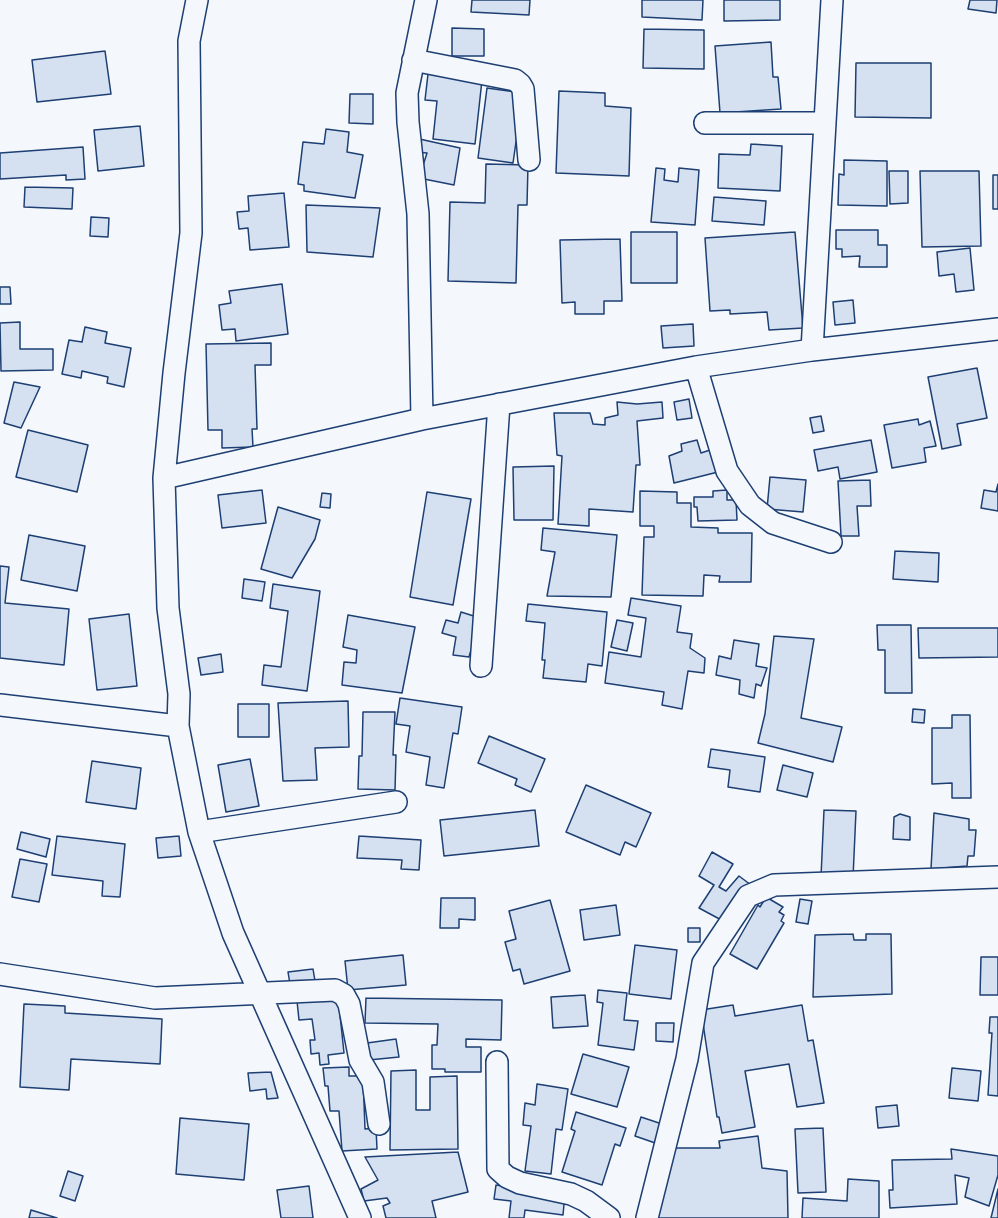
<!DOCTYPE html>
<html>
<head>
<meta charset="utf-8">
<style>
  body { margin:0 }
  canvas { display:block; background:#f4f7fb }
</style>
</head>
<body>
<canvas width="998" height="1218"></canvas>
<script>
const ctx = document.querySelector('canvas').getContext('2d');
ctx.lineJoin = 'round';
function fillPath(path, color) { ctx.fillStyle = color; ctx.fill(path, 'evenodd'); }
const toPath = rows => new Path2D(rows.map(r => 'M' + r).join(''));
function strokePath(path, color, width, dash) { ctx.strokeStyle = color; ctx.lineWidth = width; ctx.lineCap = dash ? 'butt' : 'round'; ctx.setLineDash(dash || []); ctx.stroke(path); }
const building = toPath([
  [472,0,530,0,529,15,471,12,472,0],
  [642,0,703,0,702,20,642,17,642,0],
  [724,0,780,0,780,20,724,21,724,0],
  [970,0,997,0,996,13,968,9,970,0],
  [452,28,484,29,484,56,452,56,452,28],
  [644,29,704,30,704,69,643,68,644,29],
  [771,42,773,77,778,77,781,109,720,113,715,46,771,42],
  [105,51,111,94,37,102,32,60,105,51],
  [856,63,931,63,931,118,855,117,856,63],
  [428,74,482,80,475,144,433,139,437,101,425,100,428,74],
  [487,88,523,93,513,163,478,158,487,88],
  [559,91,605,93,605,106,631,108,629,176,556,173,559,91],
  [350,94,373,94,373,124,349,123,350,94],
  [140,126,144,166,98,171,94,130,140,126],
  [326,129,349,132,347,152,363,155,355,198,304,191,304,185,298,184,303,142,324,144,326,129],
  [415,138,460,148,454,185,419,178,427,153,415,152,415,138],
  [751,144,782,146,780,191,718,188,719,154,750,155,751,144],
  [83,147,85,179,66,180,66,175,0,179,0,153,83,147],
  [844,160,887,161,887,206,838,205,839,174,844,175,844,160],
  [486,164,528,165,527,205,518,205,516,283,448,281,450,202,485,203,486,164],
  [656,168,665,169,664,180,678,182,679,168,699,170,695,225,651,222,656,168],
  [889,171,908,171,908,203,890,204,889,171],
  [920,171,979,171,981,246,922,247,920,171],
  [993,175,998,175,998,209,993,209,993,175],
  [25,187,73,188,72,209,24,207,25,187],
  [284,193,289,247,250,250,248,228,239,229,237,212,249,211,248,196,284,193],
  [714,197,766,201,764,225,712,221,714,197],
  [306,205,380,208,373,257,307,252,306,205],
  [91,217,109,218,108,237,90,236,91,217],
  [836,230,878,230,878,245,887,245,887,267,859,267,860,256,842,257,842,249,836,249,836,230],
  [631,232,677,232,677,283,631,283,631,232],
  [795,232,803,328,769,330,767,312,730,314,730,310,710,311,705,238,795,232],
  [620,239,622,301,604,301,604,314,575,314,575,302,562,303,560,240,620,239],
  [970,248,974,290,956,292,954,274,939,276,937,252,970,248],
  [282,284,288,334,236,341,235,329,222,330,219,305,231,303,229,291,282,284],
  [0,287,10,287,11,304,0,304,0,287],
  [853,300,855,323,835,325,833,302,853,300],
  [20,322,20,349,53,349,53,370,1,371,0,323,20,322],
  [693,324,694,346,663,348,661,326,693,324],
  [85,327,107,332,105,343,131,348,124,387,107,383,108,377,82,371,81,378,62,374,69,340,82,342,85,327],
  [271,343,271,365,255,365,257,429,252,429,253,447,222,448,222,430,208,430,206,344,271,343],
  [977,368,987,418,957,424,961,445,942,449,928,377,977,368],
  [14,382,40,387,21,428,4,423,14,382],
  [689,399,692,418,677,420,674,402,689,399],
  [617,402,637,404,662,402,663,418,637,421,640,465,636,465,633,512,589,509,589,526,558,524,562,456,557,455,554,413,590,413,593,424,605,425,605,418,618,415,617,402],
  [821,416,824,431,813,433,810,418,821,416],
  [918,419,919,425,930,421,936,446,924,448,926,462,892,468,884,425,918,419],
  [28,430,88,445,77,492,16,477,28,430],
  [697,440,701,453,713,449,718,472,674,483,669,456,682,451,681,444,697,440],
  [871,440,877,472,840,479,838,467,818,471,814,450,871,440],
  [554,466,553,520,514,520,513,467,554,466],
  [770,477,806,480,803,512,767,509,770,477],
  [870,480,871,506,857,506,859,536,841,536,838,481,870,480],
  [998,484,998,511,981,508,984,490,996,492,998,484],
  [262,490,266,523,222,528,218,495,262,490],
  [727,490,727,500,736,500,737,520,698,521,697,507,694,507,694,497,713,497,713,491,727,490],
  [640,491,677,492,677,503,691,503,691,527,718,528,718,533,752,533,751,582,719,582,720,576,704,575,703,596,642,595,644,537,654,537,654,526,640,526,640,491],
  [427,492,471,499,453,605,410,597,427,492],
  [322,493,331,494,330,508,320,507,322,493],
  [278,507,320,520,315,539,292,578,261,569,278,507],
  [543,528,617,535,611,597,547,596,555,552,541,550,543,528],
  [29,535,85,546,77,591,21,580,29,535],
  [895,551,939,553,938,582,893,579,895,551],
  [0,566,9,567,5,603,69,609,64,665,0,658,0,566],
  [244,579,265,582,262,601,242,598,244,579],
  [273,584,320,591,307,691,262,685,264,665,281,667,288,611,270,608,273,584],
  [631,598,681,606,677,632,692,634,690,648,705,658,704,673,688,671,682,709,662,705,664,692,605,683,609,652,641,657,646,618,628,615,631,598],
  [528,604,607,612,602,666,588,664,586,682,543,678,545,660,542,660,545,623,526,621,528,604],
  [461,612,480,618,469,657,453,655,456,637,442,633,446,620,458,623,461,612],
  [129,614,137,686,97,690,89,619,129,614],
  [348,615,415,627,402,693,342,685,344,662,356,663,357,650,343,647,348,615],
  [617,620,633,623,627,651,611,647,617,620],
  [877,625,911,625,912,693,885,693,885,650,878,650,877,625],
  [918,628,998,628,998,657,919,658,918,628],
  [774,636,814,639,801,718,842,727,833,762,758,743,765,714,774,636],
  [734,640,759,644,756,666,767,668,761,686,756,684,754,698,739,694,740,680,716,675,719,656,731,659,734,640],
  [221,654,223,672,201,675,198,658,221,654],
  [400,698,462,707,458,734,453,733,444,788,426,785,430,757,406,752,410,726,396,724,400,698],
  [348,701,349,747,315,748,317,780,283,781,278,703,348,701],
  [238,704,269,704,269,737,238,737,238,704],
  [913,709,925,710,924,723,912,722,913,709],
  [363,712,395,712,393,755,396,755,395,790,358,789,359,756,362,756,363,712],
  [952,715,970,715,971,798,952,798,952,783,932,784,932,728,952,728,952,715],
  [489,736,545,759,531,792,515,785,517,779,478,763,489,736],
  [711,749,765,757,760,792,728,787,730,770,708,767,711,749],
  [250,759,259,806,226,812,218,765,250,759],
  [92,761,141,768,136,809,86,802,92,761],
  [783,765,813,773,807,797,777,790,783,765],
  [586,785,651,813,636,847,625,842,620,855,566,832,586,785],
  [535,810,539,846,444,856,440,820,535,810],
  [824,810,856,811,853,878,821,877,824,810],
  [934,813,969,819,969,830,976,830,974,856,968,856,967,866,931,869,934,813],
  [900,814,910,817,910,840,893,839,894,817,900,814],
  [21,832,50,839,46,857,17,849,21,832],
  [57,836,125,844,120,897,102,896,103,881,52,875,57,836],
  [179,836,181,856,158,858,156,838,179,836],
  [359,836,421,840,419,870,401,869,402,860,357,858,359,836],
  [712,852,733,864,719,887,726,891,739,876,751,885,725,922,699,908,714,885,699,876,712,852],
  [20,859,47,864,39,902,12,897,20,859],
  [766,897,783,907,779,912,784,915,781,921,784,923,757,969,730,954,758,905,760,907,766,897],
  [441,898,475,898,475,920,459,919,459,928,440,928,441,898],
  [800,899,812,901,808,924,796,922,800,899],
  [550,900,570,971,524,984,520,969,513,971,505,942,516,939,509,911,550,900],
  [616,905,620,935,584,940,580,910,616,905],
  [688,928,700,928,700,942,688,942,688,928],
  [853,934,854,940,866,940,866,934,891,934,892,994,813,997,815,935,853,934],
  [635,945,677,950,671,999,629,994,635,945],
  [403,955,406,985,348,990,345,961,403,955],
  [981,957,998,957,998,995,980,995,981,957],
  [313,969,316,987,291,990,288,972,313,969],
  [598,990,627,993,624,1020,638,1021,634,1050,598,1045,603,1003,597,1002,598,990],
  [585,995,588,1026,553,1028,551,997,585,995],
  [338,996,344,1053,328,1055,329,1064,320,1065,319,1053,311,1054,310,1040,315,1040,312,1019,299,1020,297,1001,338,996],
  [366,998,502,1000,501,1040,466,1039,466,1047,481,1047,481,1072,445,1072,445,1069,432,1069,432,1045,437,1045,438,1024,365,1023,366,998],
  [24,1004,65,1006,65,1013,162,1019,160,1064,71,1059,69,1090,20,1087,24,1004],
  [733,1005,735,1016,802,1005,808,1041,813,1040,824,1103,797,1107,789,1064,745,1071,755,1127,722,1133,719,1117,717,1117,701,1010,733,1005],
  [990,1017,998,1017,998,1096,988,1095,992,1033,989,1033,990,1017],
  [656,1023,674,1023,673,1042,656,1041,656,1023],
  [396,1039,399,1057,369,1060,367,1043,396,1039],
  [583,1054,629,1067,617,1107,571,1094,583,1054],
  [349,1067,349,1076,363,1076,365,1129,376,1128,377,1149,342,1151,339,1111,330,1111,328,1086,325,1086,323,1068,349,1067],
  [952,1068,981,1071,978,1101,949,1098,952,1068],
  [416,1070,416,1110,430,1110,430,1077,457,1076,458,1149,390,1150,391,1071,416,1070],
  [271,1072,278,1098,267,1099,266,1089,250,1091,248,1073,271,1072],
  [537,1084,568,1089,562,1130,556,1129,551,1174,525,1171,531,1126,523,1125,525,1103,535,1105,537,1084],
  [897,1105,899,1126,878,1128,876,1107,897,1105],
  [576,1112,626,1128,620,1146,615,1144,602,1185,562,1172,575,1131,571,1129,576,1112],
  [641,1117,668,1126,661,1145,635,1136,641,1117],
  [180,1118,249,1124,244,1180,176,1174,180,1118],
  [823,1128,826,1192,798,1193,795,1129,823,1128],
  [758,1136,762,1168,787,1171,788,1218,655,1218,672,1148,720,1148,719,1141,758,1136],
  [951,1149,998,1156,998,1175,989,1206,965,1197,969,1178,955,1175,957,1204,890,1208,889,1190,893,1190,892,1160,952,1159,951,1149],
  [458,1152,468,1192,432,1201,436,1218,386,1218,383,1206,390,1203,387,1198,364,1201,361,1189,378,1180,365,1157,458,1152],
  [68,1171,83,1176,75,1201,60,1196,68,1171],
  [848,1179,879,1181,879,1218,802,1218,803,1198,847,1201,848,1179],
  [496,1185,565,1194,563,1215,525,1210,524,1218,509,1218,511,1201,494,1199,496,1185],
  [309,1186,313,1218,281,1218,277,1190,309,1186],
  [998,1189,998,1218,991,1218,998,1189],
  [31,1210,57,1218,29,1218,31,1210]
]);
const minor = toPath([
  [197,0,189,41,191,233,174,373,164,478,168,608,179,694,178,726,199,832,233,933,360,1218],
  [413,60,515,80,520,84,523,89,529,160],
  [705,123,824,123],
  [812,350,832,0],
  [696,367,727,471,750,505,773,523,831,542],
  [422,419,418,214,408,122,407,93,426,0],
  [164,478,422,419,696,367,812,350,998,329],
  [481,666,499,404],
  [0,705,178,726],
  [199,832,396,802],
  [0,974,155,998,335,990,344,995,349,1004,360,1060,373,1082,379,1124],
  [497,1062,498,1169,507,1177,520,1183,571,1194,586,1201,609,1218],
  [647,1218,687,1059,703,963,748,896,774,885,998,877]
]);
fillPath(building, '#d5e0f0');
strokePath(building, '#1d3f73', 1.5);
strokePath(minor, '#1d3f73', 24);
strokePath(minor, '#f4f7fb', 21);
</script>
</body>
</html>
